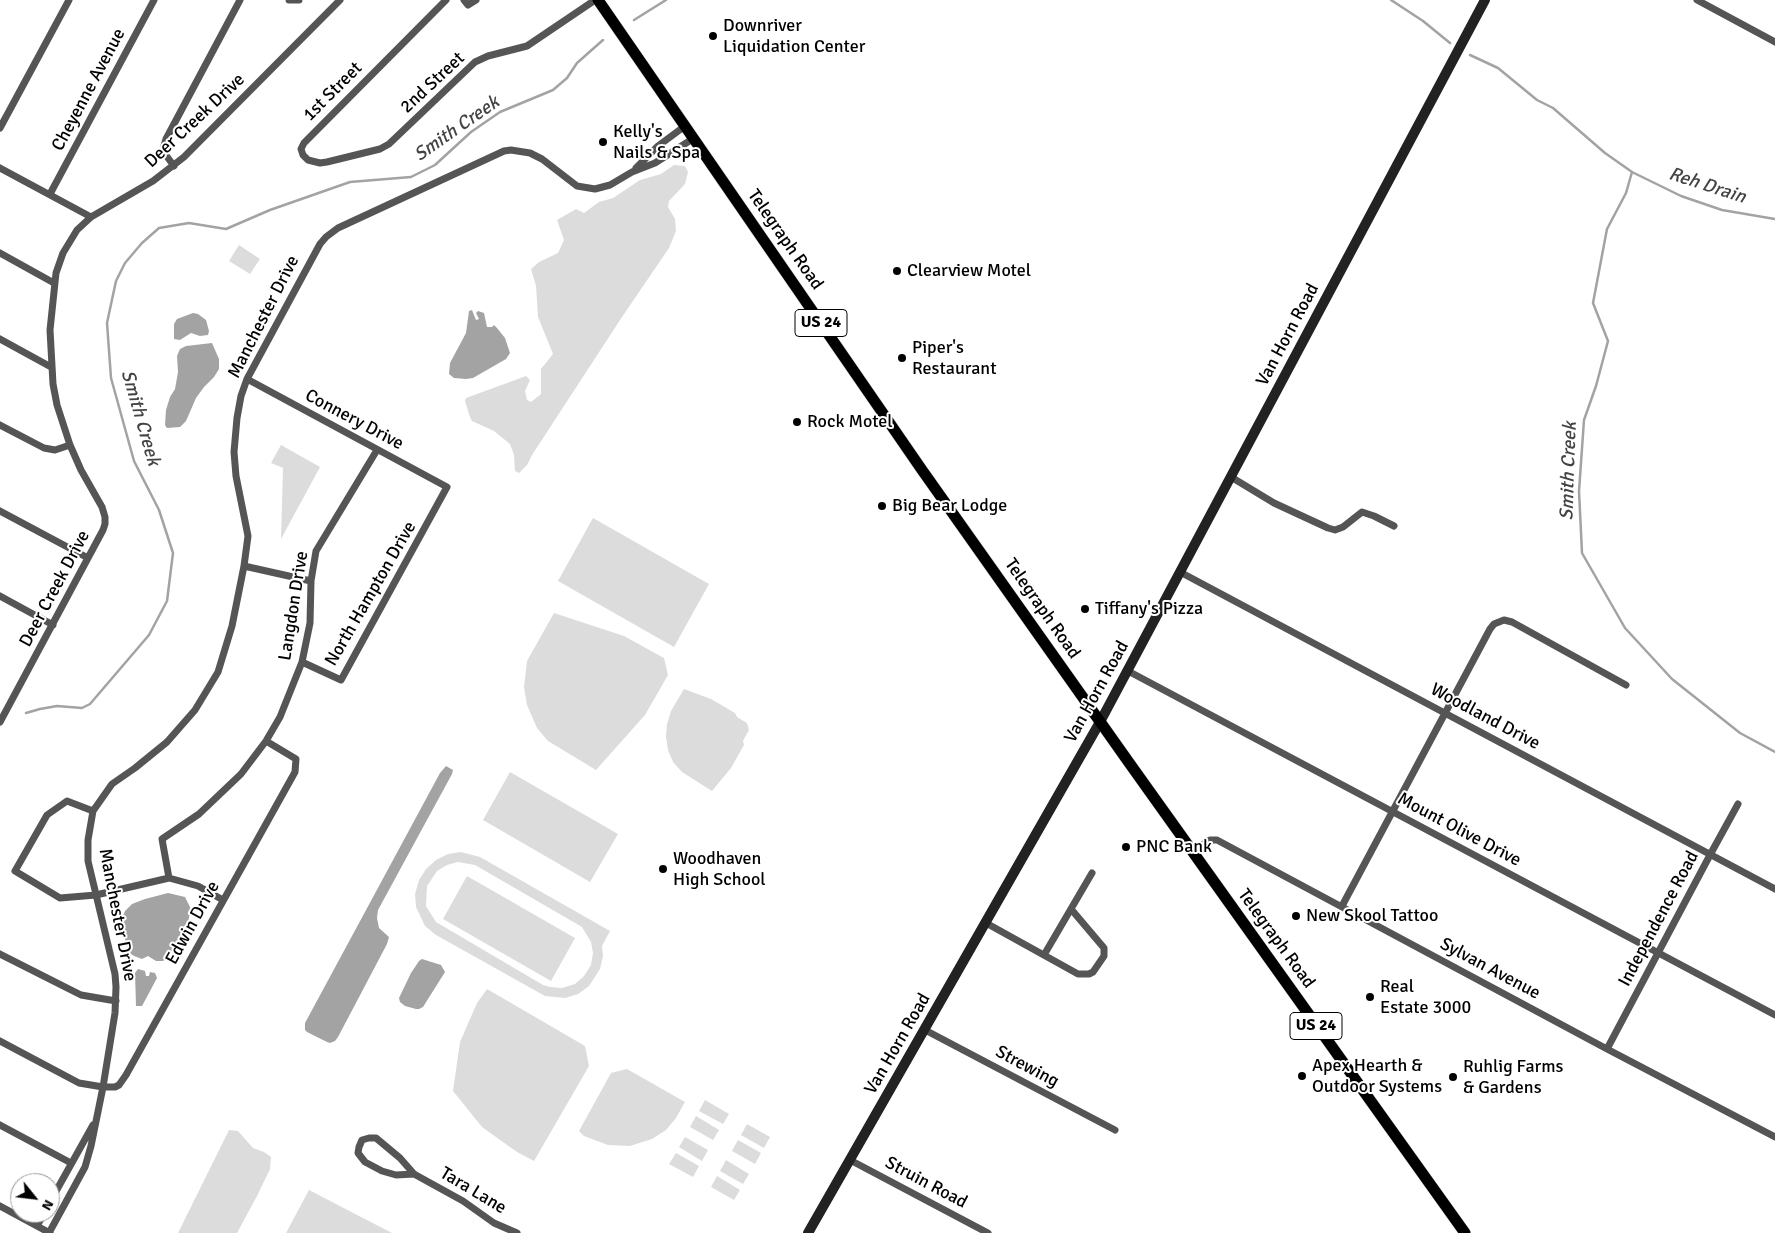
<!DOCTYPE html>
<html>
<head>
<meta charset="utf-8">
<style>
  body { margin:0 }
  #map { position:relative; width:1775px; height:1233px; overflow:hidden; background:#fff; font-family:Signika,sans-serif }
  canvas { display:block }
  .north { position:absolute; left:10px; top:1173px; width:50px; height:50px; box-sizing:border-box; background:#fff; border:1px solid #999; border-radius:50%; rotate:119deg; font-size:14px; font-weight:700; line-height:20px; text-align:center; color:#000 }
  .north::after { content:''; display:block; margin:auto; width:18px; height:22px; background:#000; clip-path:polygon(50% 0,100% 100%,50% 72%,0 100%) }
</style>
</head>
<body>
<div id="map">
<canvas width="1775" height="1233"></canvas>
<div class="north">N</div>
</div>
<script>
const ctx = document.querySelector('canvas').getContext('2d');
ctx.lineJoin = 'round';
function fillPath(path, color) { ctx.fillStyle = color; ctx.fill(path, 'evenodd'); }
const toPath = rows => new Path2D(rows.map(r => 'M' + r).join(''));
function strokePath(path, color, width, dash) { ctx.strokeStyle = color; ctx.lineWidth = width; ctx.lineCap = dash ? 'butt' : 'round'; ctx.setLineDash(dash || []); ctx.stroke(path); }
function label(font, color, halo, rows, align = 'center') {
  ctx.font = font + ' Signika,sans-serif'; ctx.lineWidth = 4; ctx.setLineDash([]); ctx.textBaseline = 'middle'; ctx.strokeStyle = halo; ctx.fillStyle = color; for (const [text, x, y, turn = 0] of rows) {
    ctx.save(); ctx.translate(x, y); ctx.rotate((+turn || 0) * Math.PI / 180); ctx.textAlign = isNaN(turn) ? turn : align; if (halo) ctx.strokeText(text, 0, 0); ctx.fillText(text, 0, 0); ctx.restore();
  }
}
const green = toPath([
  [674,165,685,166,688,172,685,184,669,201,668,207,675,219,676,231,669,248,622,317,532,455,527,465,519,473,515,471,514,455,510,444,494,431,472,421,470,417,465,401,466,398,526,376,530,380,525,391,527,400,531,402,541,394,541,369,553,354,538,317,536,286,531,269,539,262,558,253,564,240,557,220,576,209,584,213,599,202,613,198,640,180,661,174],
  [239,245,260,259,250,274,229,261],
  [281,445,320,467,281,539,283,468,271,463],
  [593,518,709,584,674,647,558,581],
  [554,613,624,636,664,658,668,675,645,715,596,770,548,741,537,728,527,705,524,687,527,661],
  [684,689,711,699,735,713,737,717,747,723,749,730,743,741,744,745,731,768,712,791,682,772,673,762,668,750,666,737,667,724,671,711],
  [510,772,618,834,590,882,483,820],
  [461,852,480,857,610,931,602,946,603,956,600,969,589,986,578,994,565,998,545,996,436,935,425,926,416,907,415,894,419,880,426,869,436,860,448,854],
  [458,862,475,865,582,927,591,942,593,953,591,965,584,976,575,984,562,988,550,987,543,985,436,922,426,906,427,886,437,871,447,865],
  [467,876,575,938,551,981,443,919],
  [487,989,585,1046,589,1066,534,1161,517,1152,482,1127,453,1091,460,1042,477,1003],
  [627,1069,685,1102,676,1118,666,1130,652,1139,630,1146,608,1145,584,1136,579,1131,611,1073],
  [705,1100,729,1114,723,1124,699,1111],
  [696,1116,719,1130,713,1140,690,1127],
  [747,1124,770,1137,764,1148,741,1135],
  [229,1130,238,1131,253,1148,264,1152,271,1157,270,1169,257,1196,237,1233,178,1233],
  [685,1137,708,1150,702,1161,679,1147],
  [738,1140,761,1153,755,1164,732,1151],
  [676,1153,699,1166,693,1177,669,1164],
  [726,1160,749,1174,743,1184,720,1171],
  [717,1176,740,1190,734,1200,711,1187],
  [309,1190,392,1233,286,1233]
]);
const water = toPath([
  [472,310,476,320,479,319,476,313,478,311,484,313,487,327,492,327,494,325,497,328,505,338,510,353,506,359,473,378,466,379,454,378,449,374,450,363,466,333,469,311],
  [193,313,198,314,206,320,209,331,208,335,200,336,191,333,180,340,174,339,174,324,177,319],
  [212,343,219,359,219,369,214,377,204,387,196,398,186,421,180,427,167,428,165,425,166,410,170,397,175,389,178,372,177,356,180,349,186,346],
  [446,766,453,770,452,774,378,910,377,918,379,928,389,937,387,944,338,1037,335,1041,330,1043,327,1042,307,1032,305,1030,305,1023,440,773],
  [168,893,185,897,191,909,187,926,172,954,163,961,156,961,148,956,142,959,134,956,128,952,121,922,125,911,132,904,145,899],
  [422,959,441,965,445,972,423,1007,419,1009,416,1009,405,1006,400,1002,399,998,411,973,419,961],
  [138,969,145,971,146,976,149,976,150,972,155,973,157,978,142,1006,136,1006,135,973]
]);
const stream = toPath([
  [1391,0,1423,21,1450,43],
  [634,20,666,0],
  [1470,55,1498,68,1537,100,1553,108,1605,153,1632,172,1681,196,1722,210,1775,219],
  [1632,172,1626,193,1607,229,1593,303,1608,341,1596,386,1584,420,1579,491,1582,553,1625,628,1672,679,1740,733,1775,752],
  [26,713,40,709,57,706,82,708,90,704,149,635,167,601,173,553,159,510,134,461,111,378,107,323,116,281,125,263,142,243,159,228,189,223,226,229,270,210,350,182,411,177,435,165,471,132,500,112,553,90,567,78,577,63,603,40]
]);
const street = toPath([
  [289,0,299,0],
  [446,0,304,143,301,149,303,155,308,160,320,163,327,162,380,149,389,144,475,62,488,56,527,46,595,0],
  [464,0,468,5,476,0],
  [1697,0,1775,42],
  [0,128,69,0],
  [174,166,165,154,164,146,166,139,240,0],
  [0,168,91,217],
  [636,168,658,146,685,126],
  [50,194,154,0],
  [0,253,54,283],
  [0,339,51,367],
  [247,379,447,487,341,680,302,662],
  [0,425,44,448,55,450,70,445],
  [1231,477,1274,503,1328,528,1335,530,1343,527,1362,512,1374,516,1394,526],
  [0,511,88,558],
  [244,566,311,581],
  [1180,572,1775,889],
  [0,596,53,625],
  [1128,671,1775,1015],
  [0,722,103,530,105,524,105,517,102,507,81,470,70,445,57,405,53,384,50,330,56,273,63,253,77,230,91,217,153,181,184,157,340,0],
  [93,811,67,801,47,815,15,871,60,898,96,895,169,878,198,886,223,900],
  [1192,851,1210,840,1217,840,1607,1049,1775,1137],
  [169,878,162,839,199,814,241,774,266,741,280,717,302,662,310,623,311,581,316,551,377,450],
  [1342,906,1490,629,1494,624,1504,620,1512,622,1626,685],
  [986,923,1078,974,1089,974,1093,972,1104,956,1104,948,1071,909],
  [0,954,81,995,116,1001],
  [1044,955,1092,873],
  [925,1030,1115,1130],
  [0,1041,79,1083,103,1087,115,1013,116,987,115,974,88,861,88,840,93,811,112,784,135,768,167,742,195,710,218,672,232,626,244,566,248,536,236,476,234,452,237,418,241,396,247,379,320,244,326,237,338,228,504,151,511,150,530,153,542,159,577,186,595,189,610,185,632,172,655,163,694,138],
  [1607,1049,1710,855,1738,804],
  [0,1125,71,1163],
  [850,1160,988,1233],
  [414,1174,396,1175,382,1171,365,1162,358,1153,359,1147,362,1140,369,1138,376,1138,400,1158,414,1174,463,1201,494,1223,517,1233],
  [50,1202,93,1125],
  [0,1206,50,1233],
  [37,1226,44,1213],
  [49,1233,85,1167,91,1146,103,1087,115,1087,119,1085,126,1075,295,772,296,759,266,741]
]);
const secondary = toPath([
  [808,1233,1100,722,1485,0]
]);
const primary = toPath([
  [598,0,922,470,1130,764,1465,1233]
]);
const markers = [
  [713,36,5,"#000"],
  [603,142,5,"#000"],
  [897,271,5,"#000"],
  [902,358,5,"#000"],
  [797,422,5,"#000"],
  [882,506,5,"#000"],
  [1085,609,5,"#000"],
  [1126,847,5,"#000"],
  [663,869,5,"#000"],
  [1296,916,5,"#000"],
  [1370,997,5,"#000"],
  [1302,1076,5,"#000"],
  [1453,1077,5,"#000"]
];
const shields = [
  [821,323,52],
  [1316,1026,52]
];
const shieldNames = [
  ["US 24",821,323],
  ["US 24",1316,1026]
];
const poiNames = [
  ["Downriver",723,26],
  ["Liquidation Center",723,47],
  ["Kelly's",613,132],
  ["Nails & Spa",613,153],
  ["Clearview Motel",907,271],
  ["Piper's",912,348],
  ["Restaurant",912,369],
  ["Rock Motel",807,422],
  ["Big Bear Lodge",892,506],
  ["Tiffany's Pizza",1095,609],
  ["PNC Bank",1136,847],
  ["Woodhaven",673,859],
  ["High School",673,880],
  ["New Skool Tattoo",1306,916],
  ["Real",1380,987],
  ["Estate 3000",1380,1008],
  ["Apex Hearth &",1312,1066],
  ["Outdoor Systems",1312,1087],
  ["Ruhlig Farms",1463,1067],
  ["& Gardens",1463,1088]
];
const streetNames = [
  ["2nd Street",433,83,-43],
  ["Cheyenne Avenue",89,90,-62],
  ["1st Street",333,92,-45],
  ["Deer Creek Drive",195,121,-43],
  ["Telegraph Road",785,240,55],
  ["Manchester Drive",264,317,-63],
  ["Van Horn Road",1288,335,-62],
  ["Connery Drive",354,420,28],
  ["Deer Creek Drive",55,589,-62],
  ["North Hampton Drive",371,594,-60],
  ["Langdon Drive",294,606,-81],
  ["Telegraph Road",1042,609,55],
  ["Van Horn Road",1097,692,-61],
  ["Woodland Drive",1485,717,28],
  ["Mount Olive Drive",1459,830,28],
  ["Manchester Drive",117,915,79],
  ["Independence Road",1659,919,-62],
  ["Edwin Drive",193,923,-61],
  ["Telegraph Road",1276,939,54],
  ["Sylvan Avenue",1490,969,28],
  ["Van Horn Road",898,1044,-60],
  ["Strewing",1027,1067,28],
  ["Struin Road",926,1183,28],
  ["Tara Lane",473,1191,31]
];
const waterNames = [
  ["Smith Creek",457,129,-35],
  ["Reh Drain",1707,186,18],
  ["Smith Creek",140,418,74],
  ["Smith Creek",1569,471,-88]
];
fillPath(green, '#dcdcdc');
fillPath(water, '#a3a3a3');
strokePath(stream, '#a3a3a3', 2.5);
strokePath(primary, '#dbdbdb', 12);
strokePath(street, '#555', 7);
strokePath(secondary, '#222', 10);
strokePath(primary, '#000', 11);
for (const [x, y, r, color] of markers) { const dot = new Path2D(); dot.arc(x, y, r, 0, 2 * Math.PI); ctx.fillStyle = color; ctx.fill(dot); strokePath(dot, '#fff', 2); }
for (const [x, y, w] of shields) { const box = new Path2D(); box.roundRect(x - w / 2, y - 13.5, w, 27, 4); ctx.fillStyle = '#fff'; ctx.fill(box); strokePath(box, '#000', 1); }
label('bold 16px', '#000', null, shieldNames);
label('18px', '#000', '#fff', poiNames, 'left');
label('18px', '#000', '#fff', streetNames);
label('italic 19px', '#444', '#fff', waterNames);
</script>
</body>
</html>
